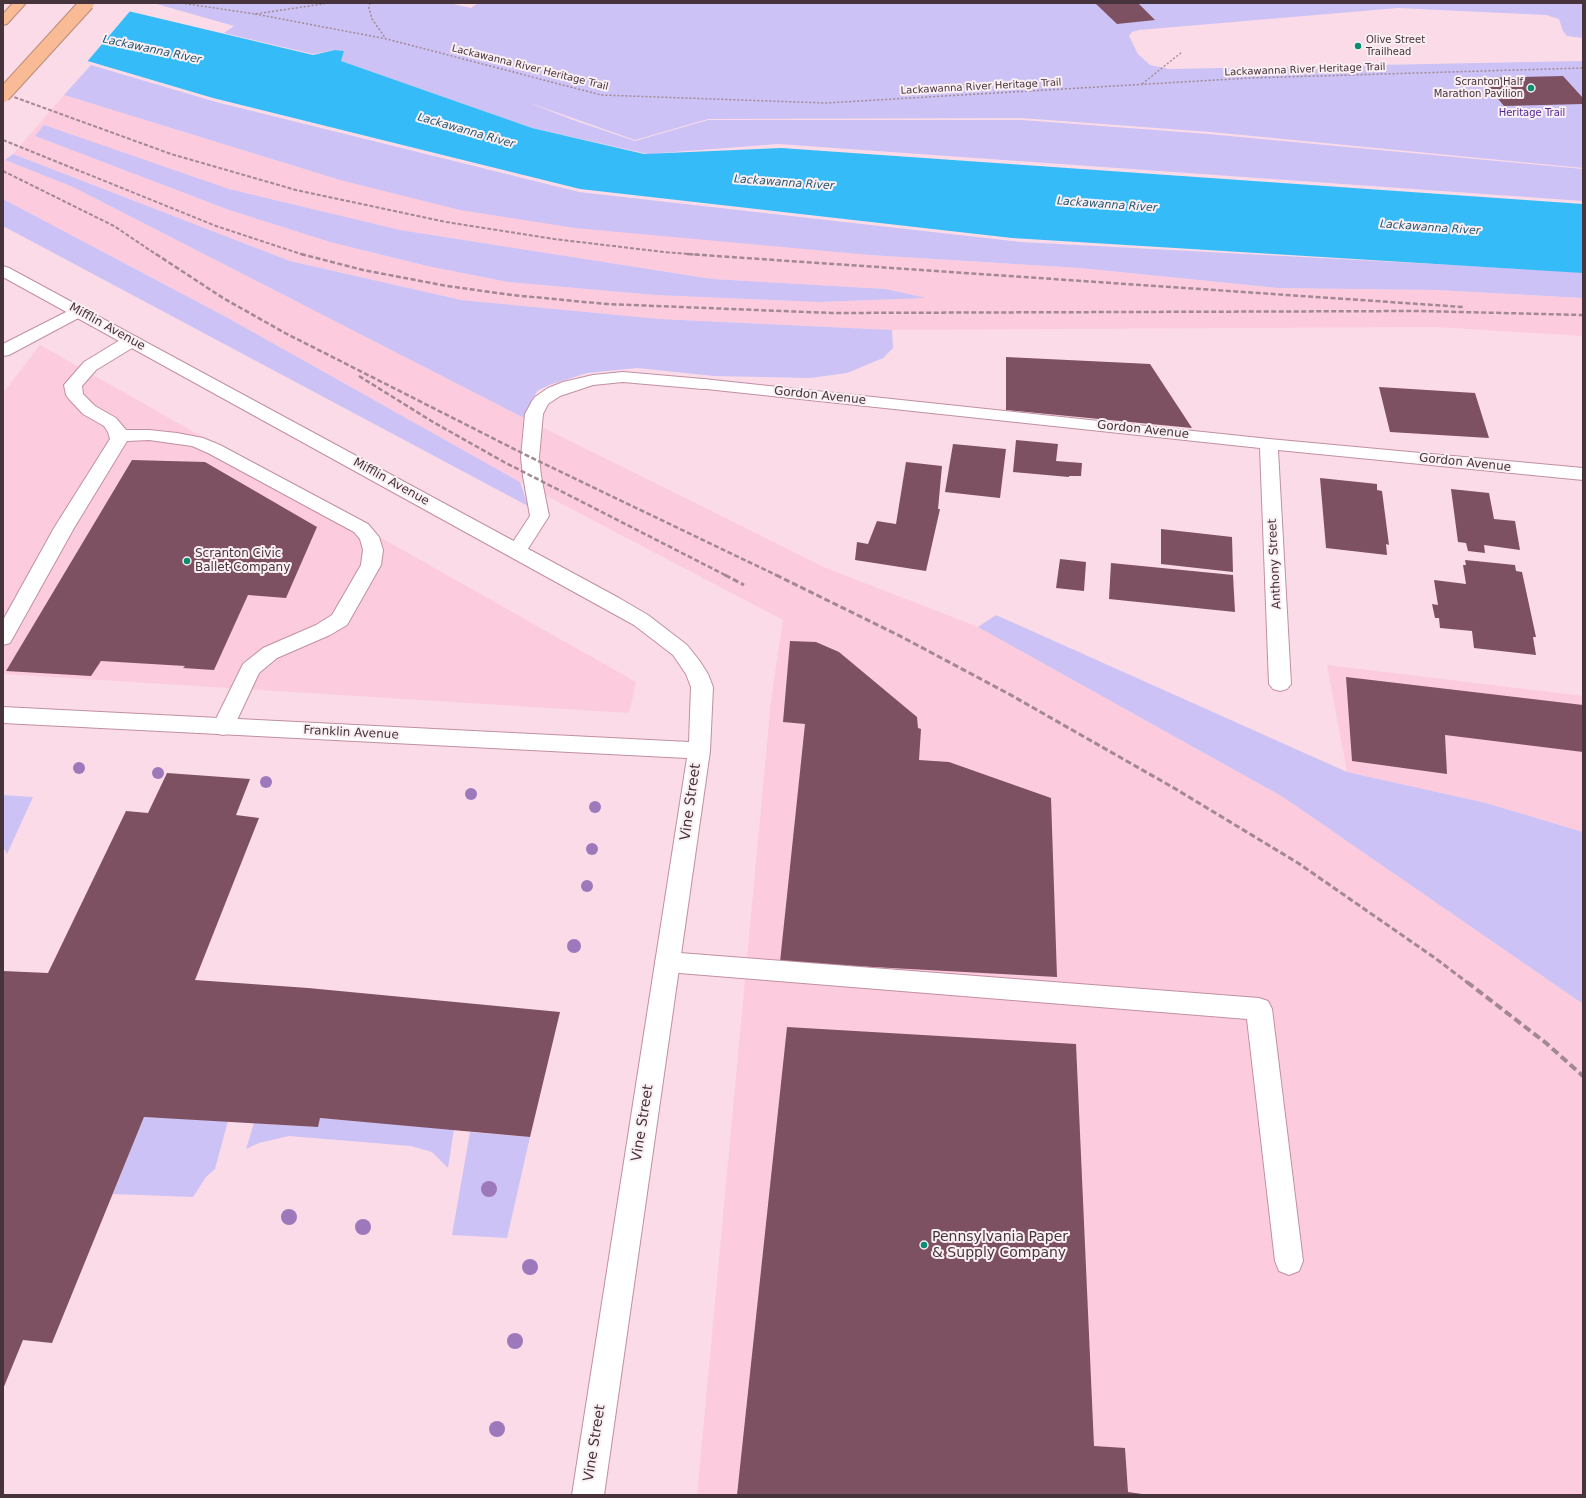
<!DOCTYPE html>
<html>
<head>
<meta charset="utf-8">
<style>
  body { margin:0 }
  #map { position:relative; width:1586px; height:1498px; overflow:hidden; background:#fbdbe7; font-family:"DejaVu Sans",sans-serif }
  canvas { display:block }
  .frame { position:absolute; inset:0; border:4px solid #47333b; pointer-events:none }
</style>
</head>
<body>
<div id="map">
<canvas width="1586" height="1498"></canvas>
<div class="frame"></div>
</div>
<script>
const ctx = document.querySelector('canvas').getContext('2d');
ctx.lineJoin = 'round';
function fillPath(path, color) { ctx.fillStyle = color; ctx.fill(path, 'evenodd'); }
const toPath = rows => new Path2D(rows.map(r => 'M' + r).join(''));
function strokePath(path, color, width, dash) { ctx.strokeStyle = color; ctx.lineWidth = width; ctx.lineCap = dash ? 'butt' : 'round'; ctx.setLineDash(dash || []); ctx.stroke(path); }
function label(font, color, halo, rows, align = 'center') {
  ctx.font = font + ' "DejaVu Sans",sans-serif'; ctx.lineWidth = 4; ctx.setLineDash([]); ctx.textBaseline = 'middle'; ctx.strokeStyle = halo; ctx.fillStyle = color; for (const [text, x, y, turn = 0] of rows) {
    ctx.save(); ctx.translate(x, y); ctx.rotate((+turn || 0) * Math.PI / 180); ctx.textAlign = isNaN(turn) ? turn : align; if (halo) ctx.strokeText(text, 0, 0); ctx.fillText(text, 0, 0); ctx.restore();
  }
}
const built = toPath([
  [64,95,340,180,870,255,1080,268,1278,288,1437,290,1583,298,1583,336,1433,327,892,330,659,319,461,300,290,261,13,154],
  [35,136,229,189,399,230,712,279,886,289,924,298,819,302,655,295,508,282,427,266,330,242,229,210],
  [5,160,73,187,524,418,826,568,978,627,1283,797,1583,1004,1583,1495,697,1495,771,700,783,620,520,482,228,318,3,199,3,162],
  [40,345,636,682,629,713,3,674,3,393],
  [1327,665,1583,696,1583,832,1486,803,1347,772]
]);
const green = toPath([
  [153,3,449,3,471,8,478,3,1583,3,1583,38,1567,36,1563,31,1559,19,1546,15,1398,8,1139,30,1132,32,1129,36,1138,54,1150,65,1169,69,1583,61,1583,168,1211,132,1021,118,708,119,635,140,527,102,573,120,635,141,708,120,1022,120,1208,134,1583,169,1583,201,778,144,648,154,532,128,341,61,344,51,335,50,313,54,224,33,234,26],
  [91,65,216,102,579,192,1021,242,1583,272,1583,298,1437,290,1278,288,1080,268,870,255,575,228,460,210,340,180,64,95],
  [44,125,229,189,400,230,712,279,886,289,926,298,819,302,655,295,508,282,427,266,330,242,229,210,35,136],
  [13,154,290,261,461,300,659,319,892,330,893,348,883,358,847,373,810,378,714,376,637,368,587,373,549,385,537,391,524,418,73,187,5,160],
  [3,199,228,318,520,482,528,506,3,226],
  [996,615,1347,772,1486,803,1583,832,1583,1004,1283,797,978,627],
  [3,795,33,797,7,854,3,847],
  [144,1117,228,1121,215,1169,206,1177,193,1197,113,1194],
  [320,1118,454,1129,448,1168,432,1152,411,1146,289,1136,259,1143,246,1149,254,1123,317,1127],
  [470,1132,530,1137,507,1238,452,1235]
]);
const water = toPath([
  [3,3,107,6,313,55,335,50,344,51,341,61,532,128,644,154,781,148,1583,204,1583,273,1012,238,580,189,213,98,3,36]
]);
const pier = toPath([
  [3,3,105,3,131,10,86,63,3,38]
]);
const building = toPath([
  [1095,3,1138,3,1155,20,1117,24],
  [1563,76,1583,98,1583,104,1504,106,1481,78],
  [1006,357,1150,364,1192,428,1006,410],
  [1379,387,1475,393,1489,438,1390,432],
  [1016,440,1058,444,1056,461,1082,463,1081,476,1069,476,1069,477,1013,472],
  [953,444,1006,449,1000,498,945,492],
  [132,460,205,462,317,527,286,598,248,595,214,670,183,668,185,666,101,661,91,676,6,671],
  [906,462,942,466,938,509,940,509,926,571,855,560,857,542,868,544,877,521,896,524],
  [1320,478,1377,484,1377,490,1382,491,1389,545,1386,544,1387,555,1326,548],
  [1451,489,1489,493,1494,519,1515,521,1520,550,1484,545,1485,553,1468,551,1466,543,1458,542],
  [1161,529,1232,537,1233,572,1161,564],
  [1060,559,1086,562,1084,591,1056,588],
  [1465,560,1515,565,1516,571,1522,572,1536,637,1533,637,1536,655,1474,648,1472,631,1440,628,1439,618,1435,618,1432,604,1438,605,1434,580,1466,584,1463,565,1466,565],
  [1111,563,1233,575,1235,612,1109,599],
  [790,641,816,642,839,652,917,717,918,728,921,729,919,760,949,762,1051,798,1057,977,780,962,805,724,783,722],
  [1346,677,1583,705,1583,752,1445,735,1447,774,1352,761],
  [167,773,250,779,236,815,259,818,195,980,308,988,560,1012,530,1137,320,1118,318,1127,144,1117,52,1343,23,1340,3,1389,3,971,48,973,126,811,148,813],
  [787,1027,1076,1044,1094,1446,1125,1448,1128,1492,1149,1495,737,1495]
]);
const path = toPath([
  [181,3,255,14,329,3],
  [370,3,369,8,372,19,386,39],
  [255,14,387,39,601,95,826,103,1250,78,1583,68],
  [1142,84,1182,52]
]);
const lane = toPath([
  [78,307,84,309,86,312,84,315,9,355,3,356,3,344,72,309,78,307],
  [131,336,137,337,139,341,137,345,96,370,82,386,83,394,95,406,116,418,126,430,149,430,177,433,203,438,220,445,368,524,379,537,383,550,381,565,347,625,330,635,277,658,259,673,231,733,223,735,215,733,212,727,243,664,263,648,316,625,332,615,361,565,363,550,360,539,354,532,208,453,192,446,149,440,127,441,74,528,10,643,3,645,3,620,54,528,110,439,108,432,104,426,83,414,69,399,66,395,64,385,84,362,125,337,131,336],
  [623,372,703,379,709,380,712,384,709,388,703,389,623,382,593,385,560,396,548,404,543,414,539,457,541,476,549,516,524,555,517,557,510,555,507,551,530,516,523,476,521,457,525,414,532,401,535,397,548,388,563,382,593,375,623,372],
  [667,952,1259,998,1268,1001,1272,1009,1303,1261,1299,1271,1289,1275,1279,1271,1275,1261,1247,1019,667,972,658,969,655,962,658,955,667,952]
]);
const street = toPath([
  [3,266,9,268,619,598,648,615,687,645,699,660,708,674,713,687,710,751,604,1495,572,1495,687,758,3,723,3,707,689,742,691,687,686,674,673,655,634,625,3,277,3,266],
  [703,379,1269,439,1583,468,1583,480,1278,450,1291,684,1287,689,1280,691,1273,689,1269,684,1260,448,697,388,694,384,697,380,703,379]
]);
const highway = toPath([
  [13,3,26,3,7,24,3,25,3,14,13,3]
]);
const railFar3 = toPath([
  [3,93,171,154,296,190,446,222,554,239,664,252,701,255],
  [3,140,216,226,304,255],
  [3,171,114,226,157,255]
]);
const railFar2 = toPath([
  [156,254,223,298,285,333,530,457,778,576],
  [301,254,363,270,447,286,512,295,606,304,832,313,1420,311,1583,315],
  [687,254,1463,307],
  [359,376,433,422,504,462,727,576]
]);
const railFar1 = toPath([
  [725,575,744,585],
  [776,575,900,636,1009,694,1174,788,1298,863,1435,958,1468,983]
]);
const rail = toPath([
  [1467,982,1546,1043,1583,1076]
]);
const highwayBridge = toPath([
  [3,95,87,3]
]);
const trees = [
  [79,768,6],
  [158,773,6],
  [266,782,6],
  [471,794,6],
  [595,807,6],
  [592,849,6],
  [587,886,6],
  [574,946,7],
  [489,1189,8],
  [289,1217,8],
  [363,1227,8],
  [530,1267,8],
  [515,1341,8],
  [497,1429,8]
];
const markers = [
  [1358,46,4,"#098d73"],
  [1531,88,4,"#098d73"],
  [187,561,4,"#098d73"],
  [924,1245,4,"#098d73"]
];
const farPoinames = [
  ["Olive Street",1366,40],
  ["Trailhead",1366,52],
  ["Scranton Half",1523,82,"right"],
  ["Marathon Pavilion",1523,94,"right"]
];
const farStreetnames = [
  ["Lackawanna River Heritage Trail",530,68,14],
  ["Lackawanna River Heritage Trail",1305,70,-2],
  ["Lackawanna River Heritage Trail",981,87,-3]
];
const farParknames = [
  ["Heritage Trail",1532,113]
];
const farWaternames = [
  ["Lackawanna River",152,50,12],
  ["Lackawanna River",466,131,16],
  ["Lackawanna River",784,183,4],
  ["Lackawanna River",1107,205,4],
  ["Lackawanna River",1430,228,4]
];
const streetNames = [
  ["Mifflin Avenue",107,327,29],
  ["Gordon Avenue",820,396,6],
  ["Gordon Avenue",1143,430,6],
  ["Gordon Avenue",1465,463,6],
  ["Mifflin Avenue",391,482,29],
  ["Anthony Street",1275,564,-93],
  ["Franklin Avenue",351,733,3]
];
const poiNames = [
  ["Scranton Civic",195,554],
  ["Ballet Company",195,568]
];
const nearStreetnames = [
  ["Vine Street",691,802,-82],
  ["Vine Street",643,1123,-81],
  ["Vine Street",595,1443,-81]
];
const nearPoinames = [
  ["Pennsylvania Paper",932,1237],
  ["& Supply Company",932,1253]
];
fillPath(built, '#fcccde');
fillPath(green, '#ccc2f5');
fillPath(water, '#35bcf8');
fillPath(pier, '#fbdbe7');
fillPath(building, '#7d5062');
strokePath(lane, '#c18fa3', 2);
strokePath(street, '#c18fa3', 2);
strokePath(highway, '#ba8b76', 2);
strokePath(path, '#a38993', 1.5, [2, 2]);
fillPath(lane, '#fff');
fillPath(street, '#fff');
fillPath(highway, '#f8bb95');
strokePath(railFar3, '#a28892', 2, [4, 2]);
strokePath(railFar2, '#a28892', 2.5, [5, 2.5]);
strokePath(railFar1, '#a28892', 3, [6, 3]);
strokePath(rail, '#a28892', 4, [8, 4]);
strokePath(highwayBridge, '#ba8b76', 16, []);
strokePath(highwayBridge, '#f8bb95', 14);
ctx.fillStyle = '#9d79bc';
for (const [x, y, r] of trees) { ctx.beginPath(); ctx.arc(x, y, r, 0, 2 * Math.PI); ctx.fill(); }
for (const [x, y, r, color] of markers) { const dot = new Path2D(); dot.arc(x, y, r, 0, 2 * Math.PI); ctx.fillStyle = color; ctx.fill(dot); strokePath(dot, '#faeff3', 1.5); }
label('10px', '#47333b', '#faeff3', farPoinames, 'left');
label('10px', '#47333b', '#faeff3', farStreetnames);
label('10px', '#502898', '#faeff3', farParknames);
label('italic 11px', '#245670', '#faeff3', farWaternames);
label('12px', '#47333b', '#faeff3', streetNames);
label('12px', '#47333b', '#faeff3', poiNames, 'left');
label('14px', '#47333b', '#faeff3', nearStreetnames);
label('14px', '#47333b', '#faeff3', nearPoinames, 'left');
</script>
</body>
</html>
